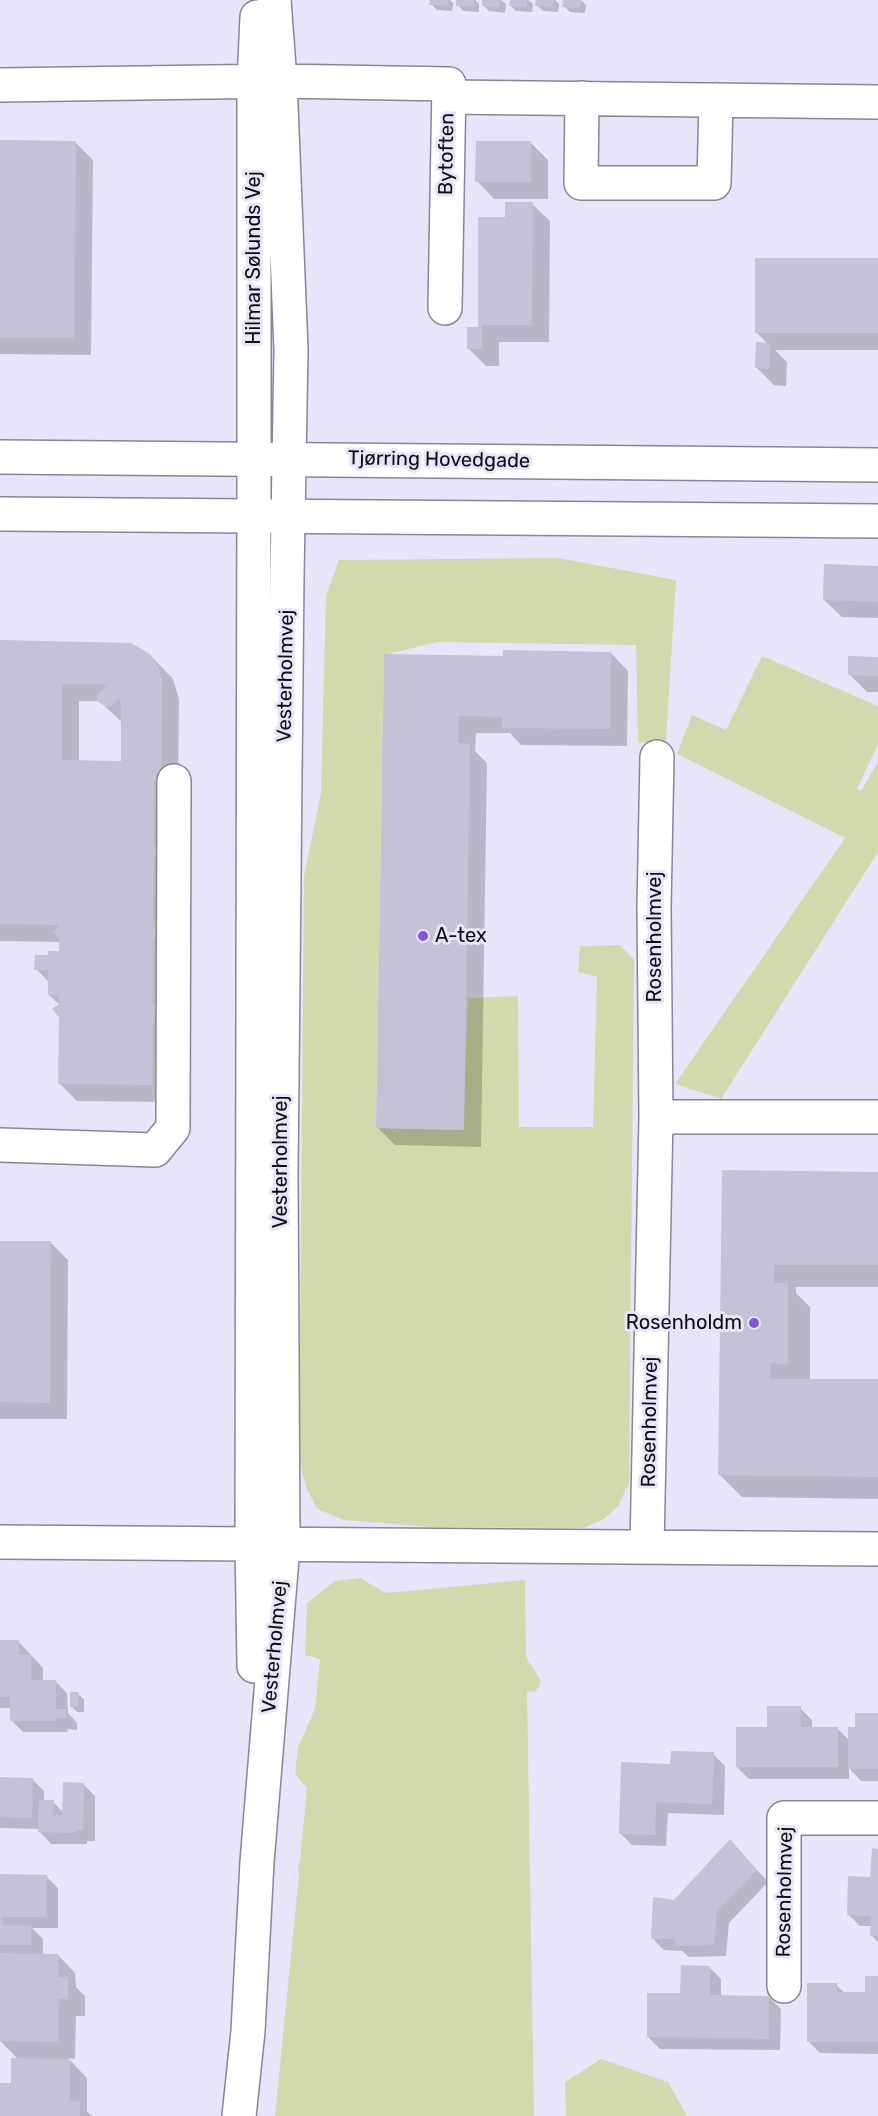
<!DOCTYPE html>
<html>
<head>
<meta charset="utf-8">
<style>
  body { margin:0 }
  canvas { display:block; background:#e8e4f9 }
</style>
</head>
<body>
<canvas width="878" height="2116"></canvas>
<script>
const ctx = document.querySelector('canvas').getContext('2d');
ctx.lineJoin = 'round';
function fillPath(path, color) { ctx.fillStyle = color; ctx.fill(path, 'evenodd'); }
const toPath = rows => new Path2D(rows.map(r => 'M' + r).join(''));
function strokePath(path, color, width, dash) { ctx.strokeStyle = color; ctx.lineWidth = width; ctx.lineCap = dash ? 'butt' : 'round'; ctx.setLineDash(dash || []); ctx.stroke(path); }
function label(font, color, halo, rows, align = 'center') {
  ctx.font = font + ' Rubik,sans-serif'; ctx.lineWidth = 6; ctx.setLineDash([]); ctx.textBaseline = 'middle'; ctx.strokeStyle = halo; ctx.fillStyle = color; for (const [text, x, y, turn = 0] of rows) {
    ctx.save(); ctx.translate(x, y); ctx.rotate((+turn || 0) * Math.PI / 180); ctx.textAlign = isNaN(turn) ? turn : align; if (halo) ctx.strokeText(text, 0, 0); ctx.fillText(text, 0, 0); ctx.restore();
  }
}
const green = toPath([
  [558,558,676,580,666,740,638,743,636,645,437,642,384,655,376,1128,463,1130,468,998,518,996,519,1127,593,1127,597,977,578,972,580,946,620,945,634,960,629,1483,618,1506,604,1519,584,1528,432,1527,344,1520,317,1509,306,1487,299,1459,304,876,321,793,326,595,339,560],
  [762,656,878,706,878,744,857,789,861,791,878,762,878,852,721,1099,675,1084,845,838,677,754,692,715,726,730],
  [360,1578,386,1593,525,1580,526,1657,541,1681,536,1692,527,1691,534,2116,275,2116,299,1875,298,1865,300,1861,307,1788,295,1774,298,1747,315,1709,320,1659,305,1655,307,1603,335,1581],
  [601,2059,668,2082,687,2116,566,2116,565,2082]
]);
const shadow = toPath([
  [431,0,450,0,453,3,452,11,437,10,431,4],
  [458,0,475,0,479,4,479,12,463,11,458,5],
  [484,0,501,0,506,4,505,13,489,11,484,6],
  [511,0,528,0,533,4,532,12,516,11,511,6],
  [537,0,555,0,559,4,558,12,543,11,537,5],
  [564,0,581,0,586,5,585,13,570,12,564,6],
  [0,142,75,142,93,160,91,355,0,354],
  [530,142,548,160,548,199,494,199,477,181],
  [532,204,550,221,549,342,499,342,499,366,486,366,468,348,479,328,507,218],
  [878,259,878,350,775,350,787,362,786,386,774,385,757,368,768,344,756,332],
  [878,567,878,618,842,617,824,600],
  [0,641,150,655,173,679,179,699,178,798,169,1102,77,1101,60,1084,60,1005,49,995,50,983,36,969,49,957,61,953,61,942,0,941],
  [79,701,99,701,122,722,122,762,79,762],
  [611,653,628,671,627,746,521,745,510,733,476,733,475,751,487,763,481,1147,395,1145,378,1128,385,656,504,658],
  [878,658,878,692,867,692,849,674],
  [723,1172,878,1174,878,1287,796,1287,796,1293,810,1307,810,1381,878,1381,878,1499,742,1497,719,1474],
  [0,1242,50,1242,68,1260,67,1419,0,1419],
  [0,1641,18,1641,43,1668,43,1681,56,1682,67,1693,68,1713,77,1723,77,1730,67,1729,68,1732,23,1732,11,1720,11,1708,0,1708],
  [78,1694,84,1699,84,1712,77,1712,71,1706],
  [800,1708,812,1720,812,1729,837,1728,849,1740,856,1729,878,1714,878,1781,861,1781,849,1768,849,1779,749,1779,737,1767,768,1729],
  [713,1754,725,1766,724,1815,668,1813,666,1846,632,1845,620,1833,672,1765],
  [0,1779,32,1779,44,1791,44,1802,53,1802,64,1813,83,1784,95,1796,95,1841,87,1841,87,1844,51,1844,40,1832,40,1829,0,1828],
  [878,1850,878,1942,872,1936,872,1926,860,1926,848,1914,872,1879],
  [741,1853,768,1882,729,1923,726,1956,689,1957,682,1951,664,1950,652,1938,675,1902],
  [0,1876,46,1876,58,1888,58,1928,32,1928,43,1939,43,1955,58,1955,75,1973,76,1987,85,1996,85,2016,76,2016,75,2059,68,2058,87,2078,87,2111,92,2116,0,2116,0,2084,13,2085,19,2060,0,2041],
  [709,1967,721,1979,721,1997,769,1997,781,2009,780,2050,660,2049,648,2037,682,1994],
  [878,1977,878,2054,820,2053,808,2041,836,1985,845,1993,867,1993]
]);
const building = toPath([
  [430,0,448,0,447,6,429,5],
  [456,0,474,0,474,7,456,6],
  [482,0,500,0,500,8,482,6],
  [510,0,527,0,527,7,509,6],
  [536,0,554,0,553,7,535,6],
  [563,0,581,0,580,8,562,7],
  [0,140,76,141,74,338,0,338],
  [476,141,531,141,531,182,475,182],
  [505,202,533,202,532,325,482,325,482,349,467,349,467,327,478,327,478,217,505,217],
  [755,258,878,258,878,333,755,333],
  [756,342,770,343,769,369,755,368],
  [824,564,878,566,878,602,823,600],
  [0,640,131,643,150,654,159,668,162,680,161,781,154,781,154,845,161,851,154,858,153,926,160,932,153,940,153,1005,159,1011,153,1018,152,1085,58,1084,59,1017,52,1009,59,1004,58,995,48,995,48,970,34,970,35,955,48,955,48,951,59,951,59,938,53,932,60,925,0,924],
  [62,684,103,684,106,687,98,694,97,701,106,707,112,706,118,699,121,702,121,761,62,760],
  [503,650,611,652,610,729,502,728,502,717,459,716,458,743,470,744,464,1130,376,1128,384,654,503,656],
  [848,656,878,657,878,676,848,675],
  [722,1170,878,1172,878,1265,774,1265,774,1283,788,1283,788,1364,770,1363,771,1379,878,1379,878,1477,718,1475],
  [0,1241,51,1241,50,1403,0,1402],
  [0,1640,19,1640,19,1655,31,1655,31,1680,56,1680,56,1709,66,1709,66,1718,56,1718,56,1721,10,1721,10,1697,0,1697],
  [70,1692,79,1692,78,1707,70,1707],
  [767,1706,801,1706,801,1727,838,1727,838,1767,736,1767,736,1727,767,1727],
  [855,1713,878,1713,878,1769,848,1769,848,1727,855,1727],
  [671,1751,714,1752,712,1804,656,1802,655,1835,619,1834,621,1762,670,1764],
  [0,1777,33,1778,32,1818,0,1817],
  [63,1782,84,1783,83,1830,75,1830,75,1833,38,1832,39,1800,54,1800,53,1815,62,1815],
  [730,1839,757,1870,717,1911,714,1945,676,1946,675,1939,651,1939,653,1897,674,1900],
  [872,1848,878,1849,878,1936,870,1936,871,1916,847,1915,848,1876,870,1877],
  [0,1874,47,1875,46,1917,3,1917,3,1925,31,1926,31,1945,0,1945],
  [0,1953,58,1954,59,1977,68,1977,68,1999,59,1999,58,2042,0,2041],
  [681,1965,710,1966,710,1995,769,1996,769,2039,647,2037,647,1993,680,1993],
  [865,1976,878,1976,878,2042,807,2042,807,1983,837,1983,837,1992,865,1992],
  [11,2058,70,2059,70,2101,80,2102,80,2116,0,2116,0,2083,11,2083]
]);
const minor = toPath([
  [0,85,280,81,449,84,445,308],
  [448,97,878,102],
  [582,98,581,183,714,183,716,100],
  [656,1117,878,1117],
  [0,1145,155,1150,173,1128,174,781],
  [0,1542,878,1549],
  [647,1547,656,1117,654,907,657,757],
  [254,1666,252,1544,254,460,254,82,257,17],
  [784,1986,784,1818,878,1818],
  [239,2116,248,2031,257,1862,283,1546,281,1173,287,576,291,350,280,81,274,0]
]);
const major = toPath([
  [0,457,878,465],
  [0,514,878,521]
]);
const markers = [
  [423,936,6,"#8059d3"],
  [754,1323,6,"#8059d3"]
];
const streetNames = [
  ["Bytoften",447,154,-89],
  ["Hilmar Sølunds Vej",254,258,-90],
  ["Tjørring Hovedgade",439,460,1],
  ["Vesterholmvej",286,676,-89],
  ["Rosenholmvej",655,937,-90],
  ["Vesterholmvej",281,1162,-90],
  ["Rosenholmvej",650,1422,-89],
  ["Vesterholmvej",275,1647,-85],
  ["Rosenholmvej",785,1892,-89]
];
const poiNames = [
  ["A-tex",435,936],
  ["Rosenholdm",742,1323,"right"]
];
fillPath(green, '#d2daad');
fillPath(shadow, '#0003');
fillPath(building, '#c6c2d6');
strokePath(minor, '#898598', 36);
strokePath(major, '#898598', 36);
strokePath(minor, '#fff', 33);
strokePath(major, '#fff', 33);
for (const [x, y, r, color] of markers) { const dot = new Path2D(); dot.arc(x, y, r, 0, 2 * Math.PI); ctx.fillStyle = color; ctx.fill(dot); strokePath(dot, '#e8e4f9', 2); }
label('20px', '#0d0c12', '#e8e4f9', streetNames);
label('20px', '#0d0c12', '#e8e4f9', poiNames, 'left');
</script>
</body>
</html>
